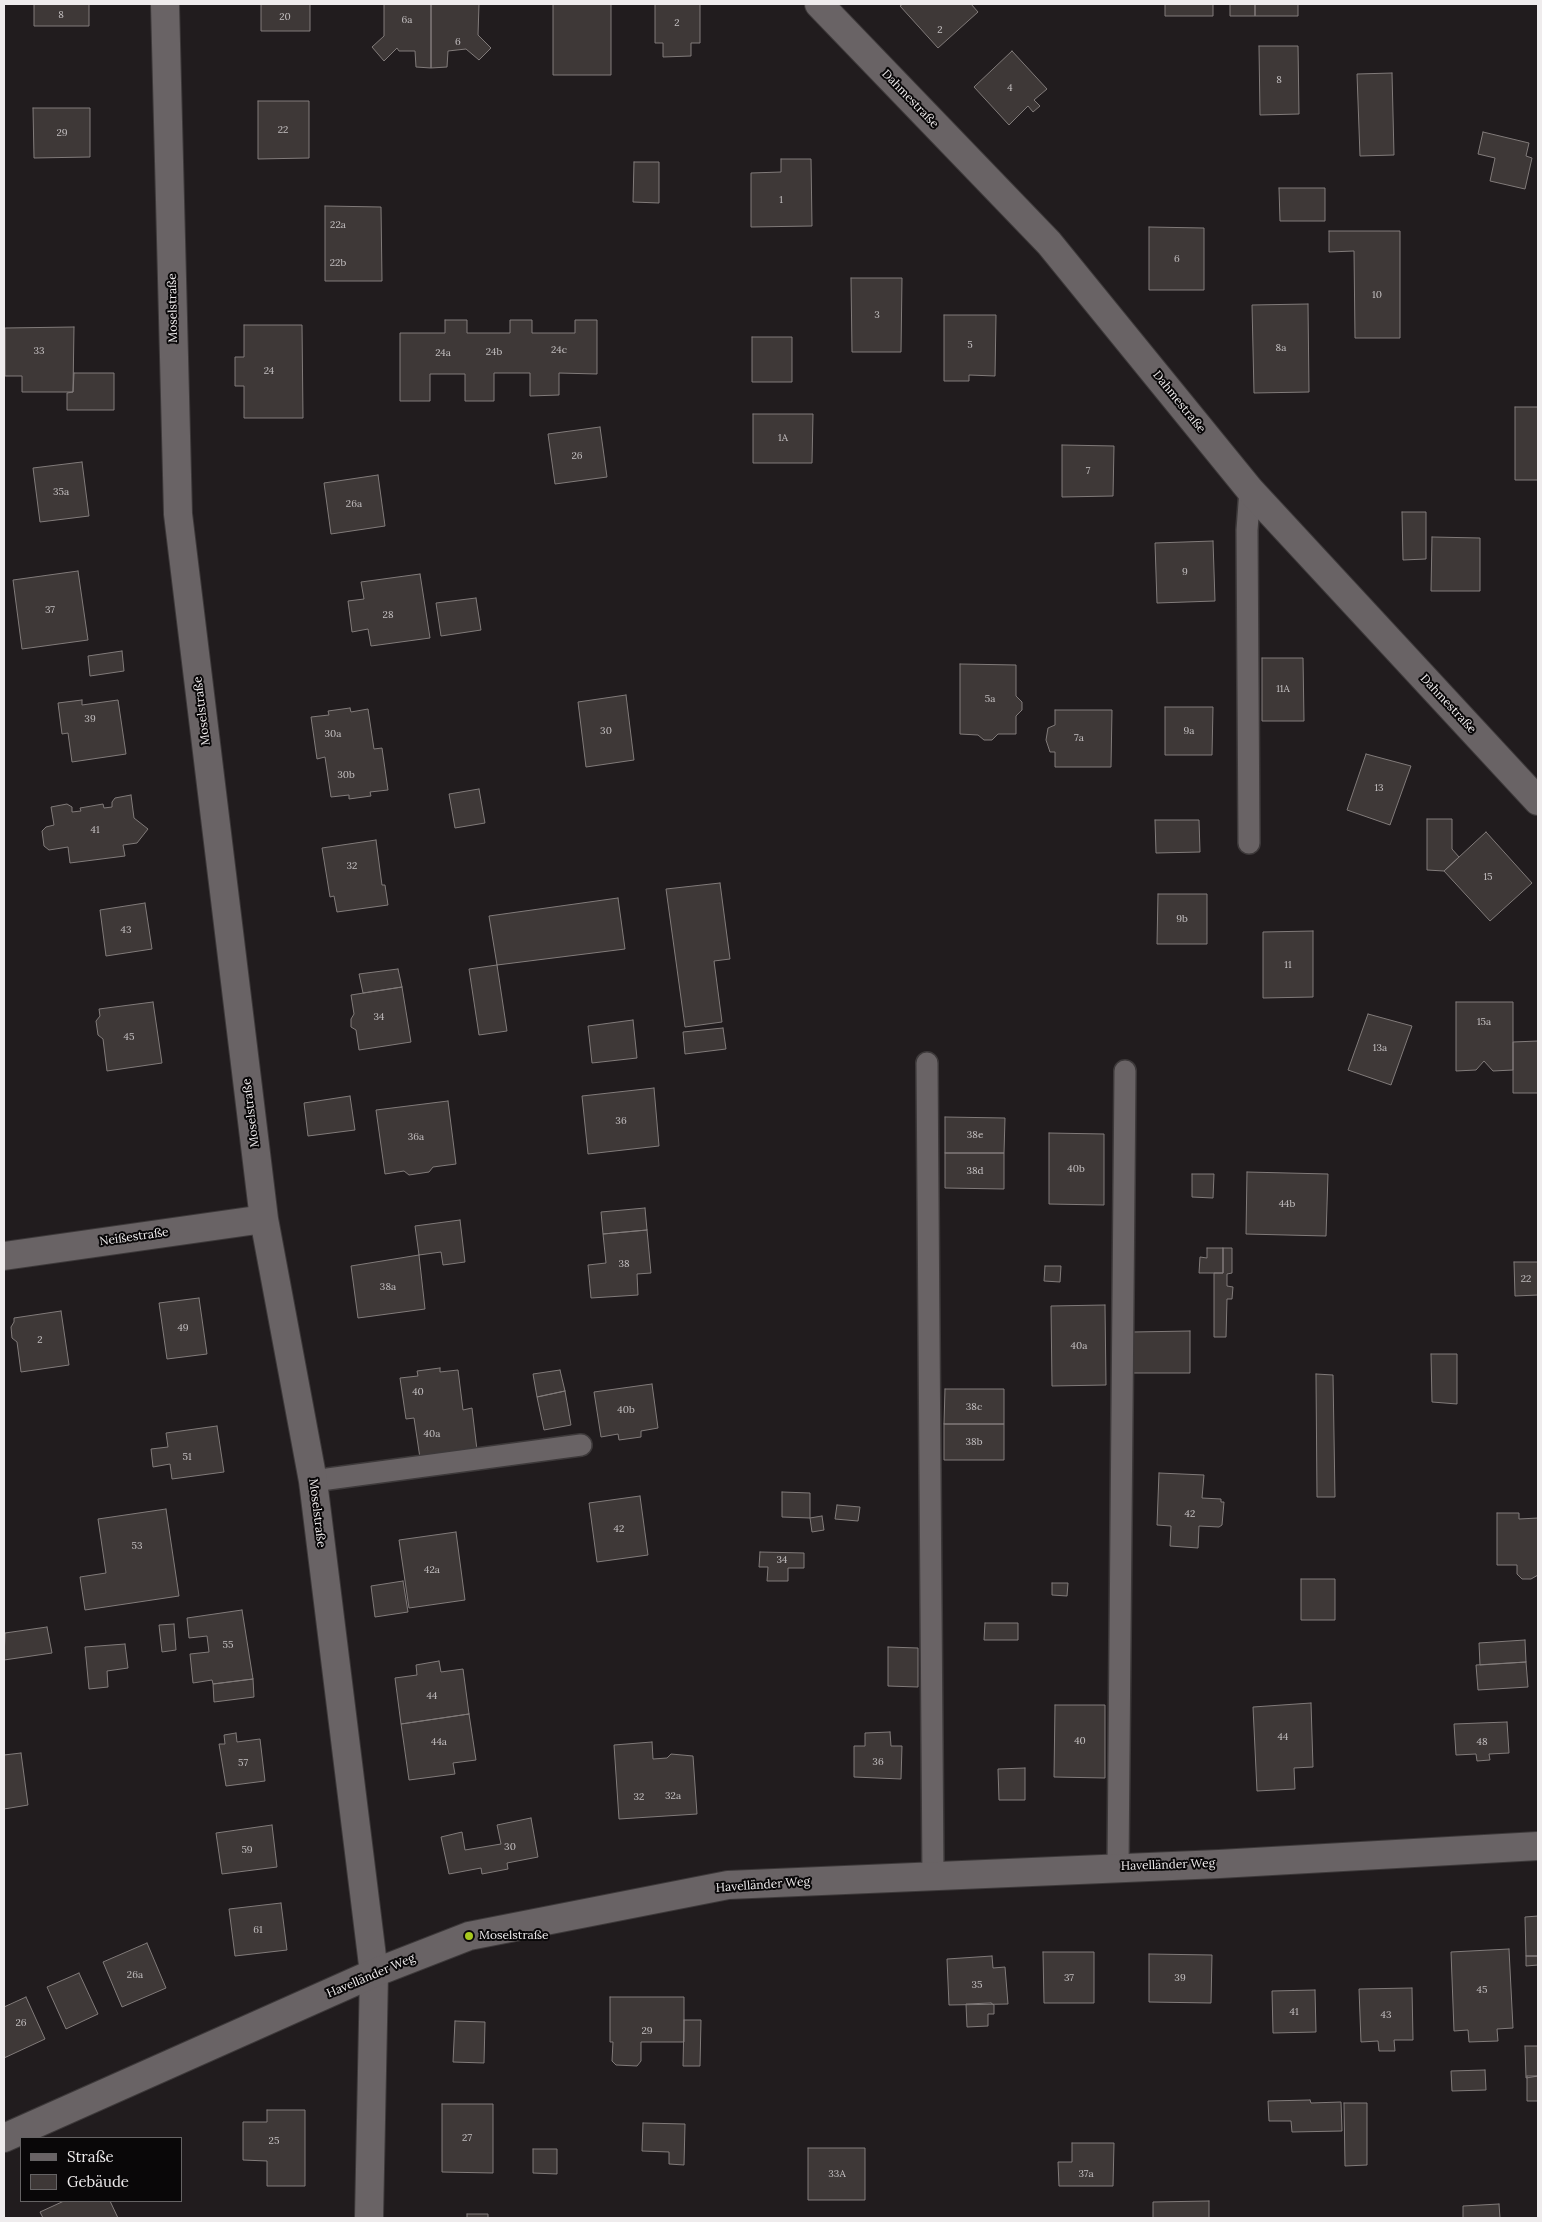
<!DOCTYPE html>
<html>
<head>
<meta charset="utf-8">
<style>
  body { margin:0 }
  #map { position:relative; width:1542px; height:2222px; overflow:hidden; background:#211c1e; font-family:Lora,serif }
  canvas { display:block }
  .frame { position:absolute; inset:0; border:5px solid #efeced; pointer-events:none }
  .legend { position:absolute; left:20px; top:2137px; width:162px; height:65px; box-sizing:border-box; background:#090708; border:1px solid #656364; margin:0; padding:6px 9px; list-style:none; font-size:15px; color:#efeced }
  .legend li { display:flex; align-items:center; gap:10px; height:25px }
  .legend b { width:25px; border:1px solid #656364 }
</style>
</head>
<body>
<div id="map">
<canvas width="1542" height="2222"></canvas>
<div class="frame"></div>
<ul class="legend">
<li><b style="height:6px;background:#696365"></b>Straße</li>
<li><b style="height:14px;background:#3e3837"></b>Gebäude</li>
</ul>
</div>
<script>
const ctx = document.querySelector('canvas').getContext('2d');
ctx.lineJoin = 'round';
function fillPath(path, color) { ctx.fillStyle = color; ctx.fill(path, 'evenodd'); }
const toPath = rows => new Path2D(rows.map(r => 'M' + r).join(''));
function strokePath(path, color, width, dash) { ctx.strokeStyle = color; ctx.lineWidth = width; ctx.lineCap = dash ? 'butt' : 'round'; ctx.setLineDash(dash || []); ctx.stroke(path); }
function label(font, color, halo, rows, align = 'center') {
  ctx.font = font + ' Lora,serif'; ctx.lineWidth = 4; ctx.setLineDash([]); ctx.textBaseline = 'middle'; ctx.strokeStyle = halo; ctx.fillStyle = color; for (const [text, x, y, turn = 0] of rows) {
    ctx.save(); ctx.translate(x, y); ctx.rotate((+turn || 0) * Math.PI / 180); ctx.textAlign = isNaN(turn) ? turn : align; if (halo) ctx.strokeText(text, 0, 0); ctx.fillText(text, 0, 0); ctx.restore();
  }
}
const building = toPath([
  [34,4,89,4,89,26,34,26,34,4],
  [261,4,310,4,310,31,261,31,261,4],
  [384,4,431,4,431,68,416,67,415,51,399,51,397,48,384,61,372,47,384,36,384,4],
  [431,4,479,4,478,35,491,48,479,60,466,49,448,51,447,67,431,68,431,4],
  [553,4,611,4,611,75,553,75,553,4],
  [655,4,700,4,700,43,691,43,691,56,663,57,663,43,655,43,655,4],
  [903,4,971,4,978,12,938,48,900,6,903,4],
  [1165,4,1213,4,1213,16,1165,16,1165,4],
  [1230,4,1255,4,1255,16,1230,16,1230,4],
  [1255,4,1298,4,1298,16,1255,16,1255,4],
  [1259,46,1298,46,1299,114,1260,115,1259,46],
  [1012,51,1047,89,1034,100,1040,106,1033,112,1028,106,1009,125,974,87,1012,51],
  [1392,73,1394,155,1360,156,1357,74,1392,73],
  [258,101,309,101,309,158,258,159,258,101],
  [33,108,90,108,90,157,34,158,33,108],
  [1483,132,1529,143,1526,156,1532,158,1525,189,1490,181,1495,158,1478,154,1483,132],
  [781,159,811,159,812,226,751,227,751,173,781,172,781,159],
  [634,162,659,162,659,203,633,202,634,162],
  [1279,188,1325,188,1325,221,1280,221,1279,188],
  [325,206,381,207,382,281,325,281,325,206],
  [1149,227,1204,228,1204,290,1149,290,1149,227],
  [1329,231,1400,231,1400,338,1355,338,1354,251,1329,252,1329,231],
  [851,278,902,278,901,352,852,352,851,278],
  [1308,304,1309,392,1254,393,1252,305,1308,304],
  [944,315,996,315,995,376,969,375,969,381,944,381,944,315],
  [445,320,467,320,467,333,510,333,510,320,532,320,532,333,575,333,575,320,597,320,597,374,559,373,559,395,530,396,530,373,494,373,494,401,465,401,465,374,430,374,430,401,400,401,400,333,445,333,445,320],
  [244,325,302,325,303,418,244,418,244,386,235,386,235,357,244,357,244,325],
  [74,327,73,392,22,392,22,376,5,376,5,328,74,327],
  [752,337,792,337,792,382,752,382,752,337],
  [74,373,114,373,114,410,67,410,67,393,73,392,74,373],
  [1515,407,1538,407,1538,480,1515,480,1515,407],
  [753,414,813,414,812,463,753,463,753,414],
  [600,427,607,477,555,484,548,434,600,427],
  [1062,445,1114,446,1113,496,1062,497,1062,445],
  [82,462,89,516,40,522,33,468,82,462],
  [378,475,385,526,331,534,324,483,378,475],
  [1402,512,1426,512,1426,559,1403,560,1402,512],
  [1432,537,1480,538,1480,591,1431,591,1432,537],
  [1213,541,1215,601,1157,603,1155,543,1213,541],
  [78,571,88,640,22,649,13,580,78,571],
  [420,574,430,638,371,646,368,629,352,632,348,601,364,599,361,582,420,574],
  [476,598,481,630,441,636,436,603,476,598],
  [122,651,124,671,90,676,88,656,122,651],
  [1262,658,1303,658,1304,721,1262,721,1262,658],
  [960,664,1016,665,1016,696,1022,702,1022,710,1016,716,1016,734,998,734,992,740,984,740,978,735,960,734,960,664],
  [626,695,634,760,586,767,578,702,626,695],
  [82,700,82,705,118,700,126,754,72,762,68,733,62,734,58,703,82,700],
  [1165,707,1213,707,1212,755,1165,755,1165,707],
  [350,708,351,712,368,709,374,749,382,748,388,790,370,792,371,796,349,799,349,795,331,797,325,757,317,759,311,717,329,715,328,711,350,708],
  [1055,710,1112,710,1111,767,1055,767,1055,752,1050,752,1046,740,1048,728,1055,725,1055,710],
  [1366,754,1411,766,1390,825,1347,810,1366,754],
  [479,789,485,823,455,828,449,794,479,789],
  [131,795,134,818,148,829,137,843,123,845,125,856,70,863,68,847,49,850,44,846,42,831,46,827,54,825,51,807,67,804,72,807,72,812,81,811,80,808,103,804,104,808,112,807,112,802,115,798,131,795],
  [1427,819,1452,819,1452,849,1459,857,1444,871,1427,870,1427,819],
  [1155,820,1199,820,1200,852,1156,853,1155,820],
  [1486,832,1532,883,1490,921,1444,871,1486,832],
  [376,840,382,885,385,885,388,905,337,912,334,896,330,897,322,848,376,840],
  [720,883,730,959,714,961,722,1022,685,1027,666,889,720,883],
  [1158,894,1207,894,1207,944,1157,944,1158,894],
  [618,898,625,949,497,965,489,916,618,898],
  [145,903,152,949,106,956,100,910,145,903],
  [1313,931,1313,997,1263,998,1263,932,1313,931],
  [497,965,507,1031,479,1035,469,969,497,965],
  [398,969,402,987,363,993,359,974,398,969],
  [402,987,411,1042,359,1050,356,1030,351,1027,351,1019,354,1014,351,995,402,987],
  [153,1002,162,1063,107,1071,103,1039,98,1035,96,1021,100,1016,99,1009,153,1002],
  [1456,1002,1513,1002,1513,1070,1493,1071,1484,1061,1476,1070,1456,1071,1456,1002],
  [1368,1014,1412,1026,1391,1085,1348,1070,1368,1014],
  [633,1020,637,1058,592,1063,588,1026,633,1020],
  [723,1028,726,1049,685,1054,683,1032,723,1028],
  [1538,1041,1538,1093,1513,1093,1513,1042,1538,1041],
  [654,1088,659,1146,588,1154,582,1096,654,1088],
  [350,1096,355,1130,308,1136,304,1103,350,1096],
  [448,1101,456,1164,433,1167,429,1172,409,1175,404,1171,385,1174,376,1110,448,1101],
  [945,1117,1005,1118,1004,1153,945,1153,945,1117],
  [1049,1133,1104,1134,1104,1205,1049,1204,1049,1133],
  [945,1153,1004,1153,1004,1189,945,1188,945,1153],
  [1247,1172,1328,1174,1326,1236,1246,1234,1247,1172],
  [1192,1174,1214,1174,1213,1198,1192,1197,1192,1174],
  [645,1208,647,1230,603,1234,601,1212,645,1208],
  [460,1220,465,1262,443,1265,441,1252,419,1255,415,1226,460,1220],
  [647,1230,651,1273,637,1274,638,1295,591,1298,588,1265,606,1263,603,1234,647,1230],
  [1207,1248,1223,1248,1223,1273,1199,1273,1200,1257,1207,1258,1207,1248],
  [1223,1248,1232,1248,1232,1273,1227,1274,1227,1286,1233,1287,1232,1299,1227,1299,1226,1337,1214,1337,1214,1273,1223,1273,1223,1248],
  [419,1255,425,1309,358,1318,351,1266,419,1255],
  [1514,1262,1538,1262,1538,1295,1515,1296,1514,1262],
  [1045,1266,1061,1266,1060,1282,1044,1281,1045,1266],
  [199,1298,207,1354,167,1359,159,1303,199,1298],
  [1105,1305,1106,1385,1052,1386,1051,1306,1105,1305],
  [61,1311,69,1365,21,1372,17,1342,12,1338,11,1327,14,1322,14,1318,61,1311],
  [1190,1331,1190,1373,1133,1373,1133,1332,1190,1331],
  [1431,1354,1457,1354,1457,1404,1432,1402,1431,1354],
  [440,1368,440,1372,458,1370,463,1410,472,1408,477,1450,420,1458,414,1418,406,1419,400,1378,418,1376,417,1371,440,1368],
  [560,1370,565,1391,537,1397,533,1374,560,1370],
  [1316,1374,1333,1375,1335,1497,1317,1497,1316,1374],
  [652,1384,658,1428,641,1431,641,1437,619,1440,618,1434,601,1437,594,1392,652,1384],
  [945,1389,1004,1389,1004,1424,944,1424,945,1389],
  [565,1391,571,1425,544,1430,537,1397,565,1391],
  [944,1424,1004,1424,1004,1460,944,1460,944,1424],
  [217,1426,224,1472,172,1479,170,1464,153,1467,151,1449,168,1447,166,1433,217,1426],
  [1159,1473,1204,1475,1202,1498,1221,1499,1221,1502,1224,1502,1222,1525,1219,1527,1199,1526,1198,1548,1170,1546,1171,1526,1157,1525,1159,1473],
  [782,1492,810,1493,810,1518,782,1517,782,1492],
  [640,1496,648,1555,597,1562,589,1503,640,1496],
  [837,1505,860,1507,858,1521,835,1519,837,1505],
  [166,1509,179,1596,85,1610,80,1577,106,1573,98,1519,166,1509],
  [1497,1513,1519,1513,1519,1519,1538,1518,1538,1575,1531,1579,1522,1579,1517,1574,1517,1565,1497,1565,1497,1513],
  [822,1516,824,1530,812,1532,810,1518,822,1516],
  [456,1532,465,1600,409,1608,399,1540,456,1532],
  [760,1552,804,1553,804,1568,788,1568,788,1581,767,1581,768,1567,759,1567,760,1552],
  [1301,1579,1335,1579,1335,1620,1301,1620,1301,1579],
  [403,1581,408,1612,375,1617,371,1586,403,1581],
  [1052,1583,1068,1583,1067,1596,1052,1595,1052,1583],
  [242,1610,253,1679,213,1684,212,1680,193,1683,190,1654,209,1652,207,1636,189,1638,187,1618,242,1610],
  [985,1623,1018,1623,1018,1640,984,1640,985,1623],
  [174,1624,176,1650,162,1652,159,1625,174,1624],
  [47,1627,52,1653,4,1660,5,1633,47,1627],
  [1525,1640,1526,1662,1480,1665,1479,1643,1525,1640],
  [125,1644,128,1668,107,1671,108,1687,89,1689,85,1647,125,1644],
  [888,1647,918,1648,918,1687,888,1686,888,1647],
  [439,1661,441,1672,463,1669,469,1714,401,1724,395,1678,417,1675,416,1665,439,1661],
  [1526,1662,1528,1687,1478,1690,1476,1665,1526,1662],
  [253,1679,254,1697,214,1702,213,1684,253,1679],
  [1311,1703,1313,1767,1294,1768,1295,1789,1257,1791,1253,1707,1311,1703],
  [1055,1705,1105,1705,1105,1778,1054,1777,1055,1705],
  [469,1714,476,1760,453,1763,455,1774,409,1780,401,1724,469,1714],
  [1507,1722,1509,1753,1489,1754,1490,1760,1477,1761,1476,1754,1456,1755,1454,1724,1507,1722],
  [890,1732,891,1746,902,1746,901,1779,854,1777,854,1746,865,1746,865,1733,890,1732],
  [236,1733,237,1742,260,1739,265,1781,226,1786,219,1744,225,1744,224,1735,236,1733],
  [652,1742,653,1759,667,1758,671,1754,693,1756,697,1814,619,1819,614,1745,652,1742],
  [21,1753,28,1805,4,1809,4,1755,21,1753],
  [1025,1768,1025,1800,999,1800,998,1769,1025,1768],
  [531,1818,538,1857,507,1863,508,1869,482,1874,481,1868,449,1874,441,1837,462,1832,465,1850,501,1844,497,1825,531,1818],
  [272,1825,277,1867,222,1874,216,1833,272,1825],
  [281,1903,287,1950,235,1956,229,1909,281,1903],
  [1538,1916,1538,1956,1526,1956,1525,1917,1538,1916],
  [147,1943,166,1988,122,2007,103,1962,147,1943],
  [1509,1949,1513,2028,1497,2029,1498,2041,1469,2042,1468,2030,1454,2031,1451,1952,1509,1949],
  [1043,1952,1094,1952,1094,2003,1044,2003,1043,1952],
  [1149,1954,1212,1955,1211,2003,1149,2002,1149,1954],
  [992,1956,993,1968,1005,1967,1008,2004,949,2005,947,1959,992,1956],
  [1526,1956,1538,1956,1538,1965,1526,1966,1526,1956],
  [79,1973,98,2014,66,2029,47,1987,79,1973],
  [1412,1988,1413,2040,1394,2040,1395,2051,1379,2051,1378,2041,1361,2042,1359,1989,1412,1988],
  [1315,1990,1316,2032,1273,2033,1272,1991,1315,1990],
  [26,1997,45,2039,4,2058,4,2007,26,1997],
  [610,1997,684,1997,684,2042,641,2042,641,2061,637,2066,616,2065,612,2061,613,2042,610,2042,610,1997],
  [991,2003,994,2005,994,2014,988,2014,988,2026,967,2027,966,2004,991,2003],
  [684,2020,701,2020,700,2066,683,2066,684,2020],
  [455,2021,485,2022,484,2063,453,2062,455,2021],
  [1525,2046,1538,2046,1538,2076,1526,2078,1525,2046],
  [1485,2070,1486,2090,1452,2091,1451,2071,1485,2070],
  [1527,2076,1538,2076,1538,2101,1527,2101,1527,2076],
  [1310,2100,1311,2103,1341,2102,1342,2131,1292,2132,1291,2121,1269,2121,1268,2101,1310,2100],
  [1344,2103,1367,2103,1367,2165,1345,2166,1344,2103],
  [442,2104,493,2104,493,2173,442,2172,442,2104],
  [267,2110,305,2110,305,2186,267,2186,267,2161,243,2160,243,2122,267,2122,267,2110],
  [643,2123,685,2124,684,2165,669,2164,669,2152,642,2151,643,2123],
  [1072,2143,1114,2143,1113,2186,1059,2186,1058,2162,1072,2162,1072,2143],
  [808,2148,865,2148,865,2200,808,2200,808,2148],
  [533,2149,557,2149,557,2174,533,2173,533,2149],
  [64,2201,110,2201,118,2218,43,2218,40,2212,64,2201],
  [1209,2201,1209,2218,1153,2218,1153,2202,1209,2201],
  [1499,2204,1500,2218,1463,2218,1463,2206,1499,2204],
  [467,2214,488,2214,488,2218,467,2218,467,2214]
]);
const lane = toPath([
  [1249,843,1247,530,1250,490],
  [927,1063,933,1877],
  [313,1481,581,1445],
  [1118,1867,1125,1071]
]);
const street = toPath([
  [165,4,178,514,264,1219,313,1481,374,1973,369,2218],
  [819,4,1049,243,1250,490,1538,801],
  [4,1256,264,1219]
]);
const secondary = toPath([
  [4,2138,374,1973,469,1936,728,1885,1219,1864,1538,1846]
]);
const markers = [
  [469,1936,5,"#a7c81f"]
];
const numberNames = [
  ["8",61,15],
  ["20",285,17],
  ["6a",407,20],
  ["2",677,23],
  ["2",940,30],
  ["6",458,42],
  ["8",1279,80],
  ["4",1010,88],
  ["22",283,130],
  ["29",62,133],
  ["1",781,200],
  ["22a",338,225],
  ["6",1177,259],
  ["22b",338,263],
  ["10",1377,295],
  ["3",877,315],
  ["5",970,345],
  ["8a",1281,348],
  ["24c",559,350],
  ["33",39,351],
  ["24b",494,352],
  ["24a",443,353],
  ["24",269,371],
  ["1A",783,438],
  ["26",577,456],
  ["7",1088,471],
  ["35a",61,492],
  ["26a",354,504],
  ["9",1185,572],
  ["37",50,610],
  ["28",388,615],
  ["11A",1283,689],
  ["5a",990,699],
  ["39",90,719],
  ["30",606,731],
  ["9a",1189,731],
  ["30a",333,734],
  ["7a",1079,738],
  ["30b",346,775],
  ["13",1379,788],
  ["41",95,830],
  ["32",352,866],
  ["15",1488,877],
  ["9b",1182,919],
  ["43",126,930],
  ["11",1288,965],
  ["34",379,1017],
  ["15a",1484,1022],
  ["45",129,1037],
  ["13a",1380,1048],
  ["36",621,1121],
  ["38e",975,1135],
  ["36a",416,1137],
  ["40b",1076,1169],
  ["38d",975,1171],
  ["44b",1287,1204],
  ["38",624,1264],
  ["22",1526,1279],
  ["38a",388,1287],
  ["49",183,1328],
  ["2",40,1340],
  ["40a",1079,1346],
  ["40",418,1392],
  ["38c",974,1407],
  ["40b",626,1410],
  ["40a",432,1434],
  ["38b",974,1442],
  ["51",187,1457],
  ["42",1190,1514],
  ["42",619,1529],
  ["53",137,1546],
  ["34",782,1560],
  ["42a",432,1570],
  ["55",228,1645],
  ["44",432,1696],
  ["44",1283,1737],
  ["40",1080,1741],
  ["44a",439,1742],
  ["48",1482,1742],
  ["36",878,1762],
  ["57",243,1763],
  ["32a",673,1796],
  ["32",639,1797],
  ["30",510,1847],
  ["59",247,1850],
  ["61",258,1930],
  ["26a",135,1975],
  ["37",1069,1978],
  ["39",1180,1978],
  ["35",977,1985],
  ["45",1482,1990],
  ["41",1294,2012],
  ["43",1386,2015],
  ["26",21,2023],
  ["29",647,2031],
  ["27",467,2138],
  ["25",274,2141],
  ["33A",837,2174],
  ["37a",1086,2174]
];
const streetNames = [
  ["Dahmestraße",910,99,46],
  ["Moselstraße",173,308,-91],
  ["Dahmestraße",1179,402,51],
  ["Dahmestraße",1448,704,47],
  ["Moselstraße",202,711,-97],
  ["Moselstraße",251,1113,-97],
  ["Neißestraße",134,1237,-8],
  ["Moselstraße",317,1513,83],
  ["Havelländer Weg",1168,1865,-2],
  ["Havelländer Weg",763,1885,-4],
  ["Havelländer Weg",371,1976,-23]
];
const poiNames = [
  ["Moselstraße",479,1936]
];
fillPath(building, '#3e3837');
strokePath(building, '#817b7a', 1);
strokePath(lane, '#3d393a', 24);
strokePath(street, '#3d393a', 30);
strokePath(secondary, '#3d393a', 30);
strokePath(lane, '#696365', 21);
strokePath(street, '#696365', 28);
strokePath(secondary, '#696365', 28);
for (const [x, y, r, color] of markers) { const dot = new Path2D(); dot.arc(x, y, r, 0, 2 * Math.PI); ctx.fillStyle = color; ctx.fill(dot); strokePath(dot, '#090708', 2); }
label('10px', '#c3bfc0', null, numberNames);
label('12px', '#efeced', '#090708', streetNames);
label('12px', '#efeced', '#090708', poiNames, 'left');
</script>
</body>
</html>
